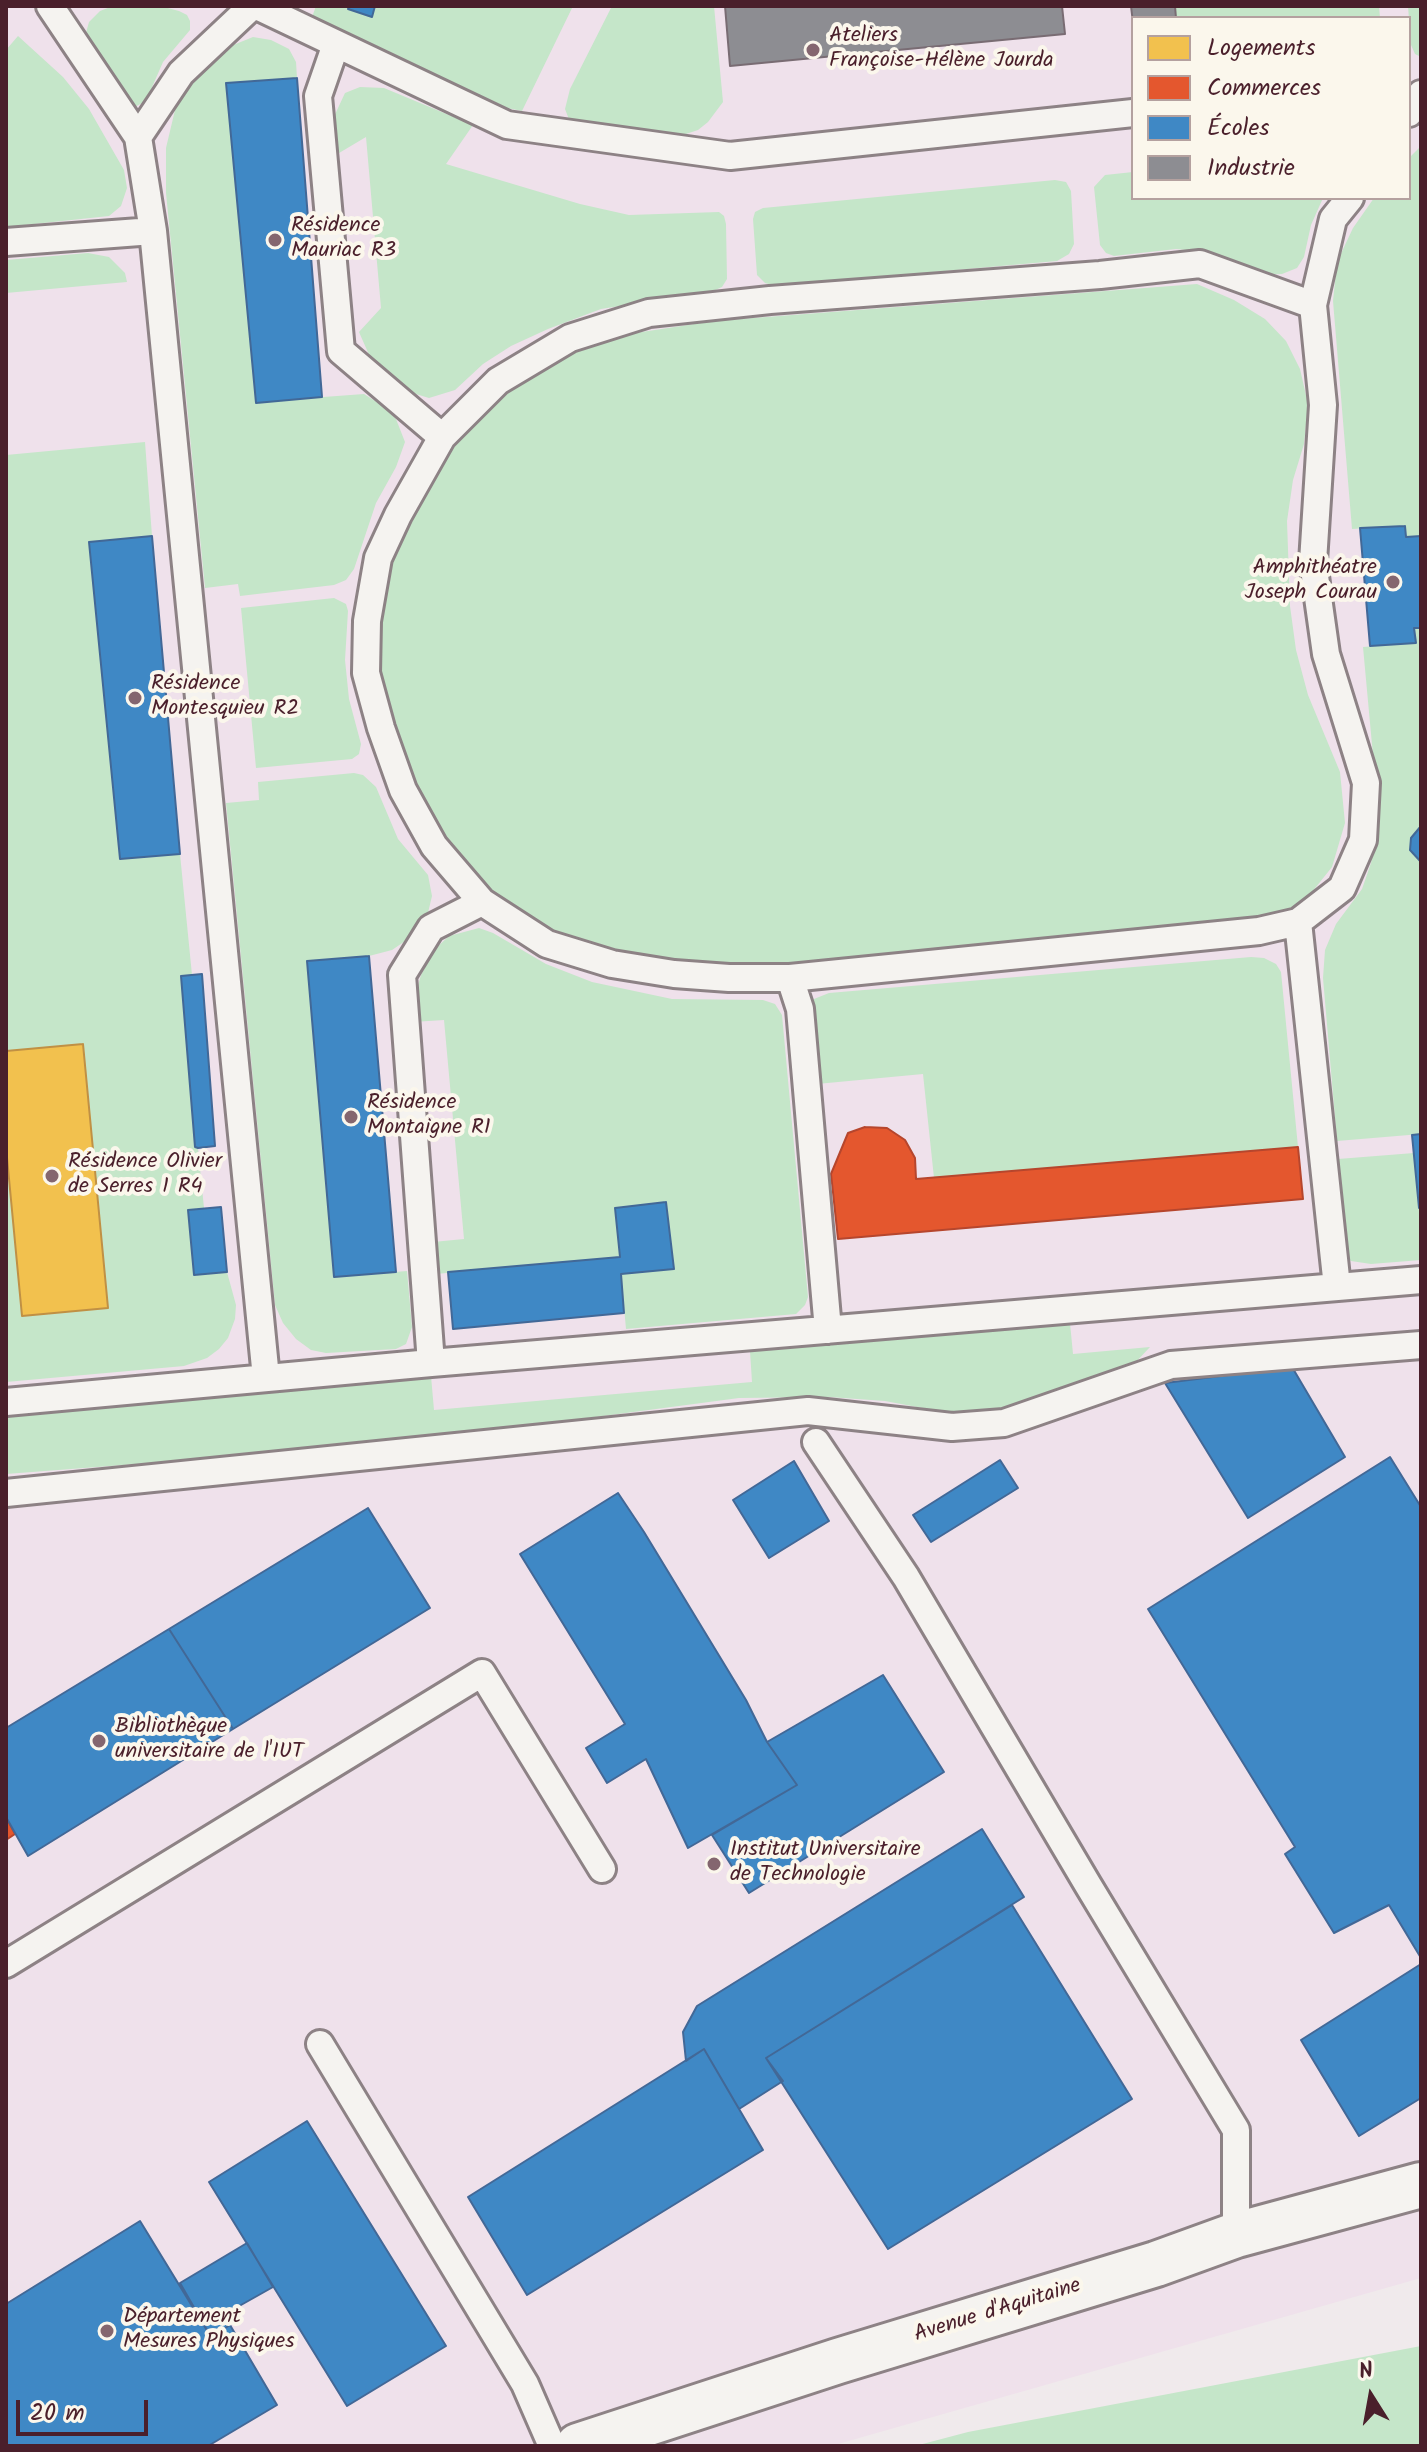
<!DOCTYPE html>
<html>
<head>
<meta charset="utf-8">
<style>
  body { margin:0 }
  #map { position:relative; width:1427px; height:2452px; overflow:hidden; background:#f0eaec; font-family:Kalam,sans-serif }
  canvas { display:block }
  .frame { position:absolute; inset:0; border:8px solid #4a1f2b; pointer-events:none }
  .legend { position:absolute; left:1131px; top:16px; width:280px; height:184px; box-sizing:border-box; background:#fbf7ec; border:2px solid #b4a19f; margin:0; padding:10px 14px; list-style:none; font-size:24px; color:#4a1f2b }
  .legend li { display:flex; align-items:center; gap:16px; height:40px }
  .legend b { width:40px; border:2px solid #b4a19f }
  .north { position:absolute; left:1331px; top:2356px; width:80px; height:80px; -webkit-text-stroke:6px #fbf7ec; paint-order:stroke; rotate:349deg; font-size:22px; font-weight:700; line-height:32px; text-align:center; color:#4a1f2b }
  .north::after { content:''; display:block; margin:auto; width:28px; height:36px; background:#4a1f2b; clip-path:polygon(50% 0,100% 100%,50% 72%,0 100%) }
  .scale { position:absolute; left:16px; top:2400px; width:132px; height:36px; box-sizing:border-box; border:4px solid #4a1f2b; border-top:0; padding-left:10px; font-size:24px; line-height:28px; white-space:nowrap; color:#4a1f2b; -webkit-text-stroke:6px #fbf7ec; paint-order:stroke }
</style>
</head>
<body>
<div id="map">
<canvas width="1427" height="2452"></canvas>
<div class="frame"></div>
<ul class="legend">
<li><b style="height:22px;background:#f2c14e"></b>Logements</li>
<li><b style="height:22px;background:#e4572e"></b>Commerces</li>
<li><b style="height:22px;background:#3f88c5"></b>Écoles</li>
<li><b style="height:22px;background:#8d8d92"></b>Industrie</li>
</ul>
<div class="north">N</div>
<div class="scale">20 m</div>
</div>
<script>
const ctx = document.querySelector('canvas').getContext('2d');
ctx.lineJoin = 'round';
function fillPath(path, color) { ctx.fillStyle = color; ctx.fill(path, 'evenodd'); }
const toPath = rows => new Path2D(rows.map(r => 'M' + r).join(''));
function strokePath(path, color, width, dash) { ctx.strokeStyle = color; ctx.lineWidth = width; ctx.lineCap = dash ? 'butt' : 'round'; ctx.setLineDash(dash || []); ctx.stroke(path); }
function label(font, color, halo, rows, align = 'center') {
  ctx.font = font + ' Kalam,sans-serif'; ctx.lineWidth = 8; ctx.setLineDash([]); ctx.textBaseline = 'middle'; ctx.strokeStyle = halo; ctx.fillStyle = color; for (const [text, x, y, turn = 0] of rows) {
    ctx.save(); ctx.translate(x, y); ctx.rotate((+turn || 0) * Math.PI / 180); ctx.textAlign = isNaN(turn) ? turn : align; if (halo) ctx.strokeText(text, 0, 0); ctx.fillText(text, 0, 0); ctx.restore();
  }
}
const built = toPath([
  [6,6,1421,6,1421,2278,831,2446,6,2446],
  [1133,18,1409,18,1409,198,1133,198]
]);
const green = toPath([
  [113,6,160,6,179,11,187,15,190,21,190,30,163,62,146,101,133,108,84,40,89,22,100,11],
  [316,6,573,6,522,111,483,103,311,20],
  [612,6,714,6,723,102,708,122,698,130,671,139,570,122,565,109,570,89],
  [1175,6,1379,6,1380,18,1176,18],
  [1408,6,1421,6,1421,57,1415,54,1411,45],
  [18,36,63,77,89,109,124,170,127,188,121,206,109,216,6,227,6,50],
  [253,37,271,40,289,49,296,62,297,78,226,84,256,402,364,394,383,406,396,419,405,442,396,467,376,503,354,569,346,580,334,585,240,596,238,584,205,588,166,193,166,148,175,110,192,77,216,52],
  [360,87,384,88,473,125,446,164,580,204,629,215,719,212,724,216,726,224,727,279,722,287,711,292,601,309,548,329,511,346,483,364,455,390,429,398,406,391,370,357,359,332,381,308,366,137,334,156,331,123,345,93],
  [1421,146,1421,536,1406,537,1405,526,1352,529,1333,301,1337,262,1353,228,1374,198,1409,198,1409,158],
  [1133,172,1133,198,1323,198,1311,225,1304,257,1297,268,1282,274,1259,275,1221,256,1197,251,1176,249,1114,256,1106,253,1100,245,1094,187,1105,175],
  [1055,180,1066,182,1071,191,1074,244,1069,254,1057,261,776,286,765,283,757,275,753,219,755,212,763,208],
  [88,253,109,257,125,273,127,282,6,293,6,260],
  [1197,284,1234,300,1265,319,1286,341,1300,369,1308,404,1304,444,1293,480,1287,521,1290,606,1296,650,1308,695,1340,772,1345,823,1332,867,1304,902,1270,921,717,969,603,952,529,919,479,884,446,846,391,738,379,674,381,613,392,550,423,488,459,437,503,394,571,354,635,333,714,321],
  [145,442,152,536,89,542,120,859,180,854,192,975,181,977,195,1147,198,1148,204,1208,188,1210,194,1275,227,1272,236,1305,235,1319,228,1338,219,1349,207,1358,184,1366,6,1382,6,1147,83,1044,6,1051,6,455],
  [334,598,346,604,348,611,345,660,349,699,361,744,359,754,352,759,256,768,241,608],
  [1414,628,1421,628,1421,826,1411,837,1410,850,1421,862,1421,1134,1337,1141,1323,978,1325,950,1336,924,1362,889,1371,863,1376,835,1375,777,1363,647,1415,643],
  [354,773,363,775,376,787,398,839,428,875,432,896,427,917,414,935,392,950,369,956,307,962,334,1277,407,1271,412,1327,406,1344,396,1349,326,1353,311,1350,296,1339,283,1323,275,1305,226,803,259,800,258,782],
  [479,928,493,933,546,964,592,982,672,999,763,1000,775,1004,782,1015,808,1297,805,1305,796,1314,626,1329,621,1274,674,1269,666,1202,615,1208,620,1257,436,1274,433,1242,464,1239,444,1020,413,1022,414,999,421,975,435,949,449,936],
  [1251,957,1264,958,1276,964,1281,972,1298,1147,934,1178,923,1074,817,1084,810,1014,814,999,829,993],
  [1414,1153,1419,1208,1421,1208,1421,1260,1371,1264,1351,1261,1347,1257,1338,1159],
  [1070,1323,1073,1354,1150,1347,1133,1365,1012,1408,970,1417,885,1401,829,1397,739,1398,385,1445,6,1474,6,1414,431,1376,434,1410,752,1382,750,1351],
  [1421,2346,1421,2445,915,2446,968,2432]
]);
const homes = toPath([
  [83,1044,108,1308,22,1316,6,1147,6,1051,83,1044]
]);
const shops = toPath([
  [865,1127,887,1128,905,1140,915,1158,916,1179,1298,1147,1303,1199,838,1239,831,1174,848,1133,865,1127],
  [6,1817,15,1834,6,1840,6,1817]
]);
const schools = toPath([
  [349,6,375,6,372,17,348,9,349,6],
  [297,78,322,397,256,403,226,83,297,78],
  [1405,526,1406,537,1421,536,1421,628,1414,628,1416,643,1370,646,1360,528,1405,526],
  [152,536,180,854,120,859,89,542,152,536],
  [1421,826,1421,862,1410,850,1411,838,1421,826],
  [369,956,396,1272,334,1277,307,961,369,956],
  [202,974,215,1146,198,1148,195,1147,181,976,202,974],
  [1421,1134,1421,1208,1419,1208,1412,1135,1421,1134],
  [666,1202,674,1269,621,1274,624,1313,453,1329,448,1272,620,1257,615,1208,666,1202],
  [221,1207,227,1272,194,1275,188,1210,221,1207],
  [1292,1367,1345,1457,1248,1518,1165,1383,1292,1367],
  [1390,1457,1421,1507,1421,1958,1389,1905,1334,1933,1285,1854,1295,1847,1148,1609,1390,1457],
  [1000,1460,1018,1488,931,1542,913,1515,1000,1460],
  [794,1461,829,1521,769,1558,733,1500,794,1461],
  [618,1493,644,1532,746,1700,767,1742,797,1785,688,1848,646,1759,607,1783,586,1748,625,1724,520,1554,618,1493],
  [368,1508,430,1608,233,1729,169,1629,368,1508],
  [169,1629,233,1729,28,1856,6,1817,6,1728,169,1629],
  [883,1675,944,1772,749,1893,712,1835,797,1785,767,1742,883,1675],
  [982,1829,1024,1897,766,2058,783,2081,739,2109,704,2049,686,2061,683,2032,697,2006,982,1829],
  [1012,1905,1132,2099,888,2249,766,2058,1012,1905],
  [1421,1964,1421,2098,1359,2136,1301,2040,1421,1964],
  [704,2049,763,2150,527,2295,468,2197,704,2049],
  [307,2121,446,2346,347,2406,209,2182,307,2121],
  [140,2221,211,2337,230,2325,277,2405,208,2446,6,2446,6,2304,140,2221],
  [247,2243,273,2287,225,2314,230,2325,211,2337,180,2283,247,2243]
]);
const industry = toPath([
  [725,6,1062,6,1065,34,730,66,725,6],
  [1131,6,1175,6,1176,18,1133,18,1133,23,1131,6]
]);
const service = toPath([
  [50,6,138,137],
  [252,6,181,73,138,137,153,231,266,1378],
  [257,6,507,125,730,156,1133,113],
  [336,44,318,96,341,351,442,437],
  [1409,113,1421,94],
  [6,242,153,231],
  [482,902,434,846,403,790,381,728,366,673,367,621,378,558,398,515,442,437,498,381,570,338,649,313,770,300,1100,275,1200,264,1313,305],
  [1298,922,1337,1287],
  [790,978,800,1009,828,1330],
  [431,1363,402,975,431,928,482,902,547,944,612,964,674,974,729,978,790,978,1259,931,1298,922,1342,888,1363,840,1366,783,1326,654,1313,562,1323,405,1313,305,1333,219,1350,198],
  [6,1402,431,1363,1421,1280],
  [816,1442,906,1577,1088,1885,1236,2130,1236,2235],
  [6,1493,808,1411,952,1427,1004,1423,1171,1365,1421,1345],
  [6,1964,482,1673,602,1869],
  [320,2044,525,2384,552,2446]
]);
const minor = toPath([
  [578,2446,838,2361,1156,2264,1236,2235,1421,2185]
]);
const markers = [
  [813,50,8,"#84666f"],
  [275,240,8,"#84666f"],
  [1393,582,8,"#84666f"],
  [135,698,8,"#84666f"],
  [351,1117,8,"#84666f"],
  [52,1176,8,"#84666f"],
  [99,1741,8,"#84666f"],
  [714,1864,8,"#84666f"],
  [107,2331,8,"#84666f"]
];
const poiNames = [
  ["Ateliers",829,37],
  ["Françoise-Hélène Jourda",829,62],
  ["Résidence",291,227],
  ["Mauriac R3",291,252],
  ["Amphithéatre",1377,569,"right"],
  ["Joseph Courau",1377,594,"right"],
  ["Résidence",151,685],
  ["Montesquieu R2",151,710],
  ["Résidence",367,1104],
  ["Montaigne R1",367,1129],
  ["Résidence Olivier",68,1163],
  ["de Serres 1 R4",68,1188],
  ["Bibliothèque",115,1728],
  ["universitaire de l'IUT",115,1753],
  ["Institut Universitaire",730,1851],
  ["de Technologie",730,1876],
  ["Département",123,2318],
  ["Mesures Physiques",123,2343]
];
const streetNames = [
  ["Avenue d'Aquitaine",998,2312,-17]
];
fillPath(built, '#efe1eb');
fillPath(green, '#c5e6c9');
fillPath(homes, '#f2c14e');
strokePath(homes, '#c09044', 2);
fillPath(shops, '#e4572e');
strokePath(shops, '#b6462d', 2);
fillPath(schools, '#3f88c5');
strokePath(schools, '#426897', 2);
fillPath(industry, '#8d8d92');
strokePath(industry, '#796c73', 2);
strokePath(service, '#8d8285', 32);
strokePath(minor, '#8d8285', 50);
strokePath(service, '#f5f3f0', 26);
strokePath(minor, '#f5f3f0', 44);
for (const [x, y, r, color] of markers) { const dot = new Path2D(); dot.arc(x, y, r, 0, 2 * Math.PI); ctx.fillStyle = color; ctx.fill(dot); strokePath(dot, '#fbf7ec', 3); }
label('22px', '#4a1f2b', '#fbf7ec', poiNames, 'left');
label('22px', '#4a1f2b', '#fbf7ec', streetNames);
</script>
</body>
</html>
